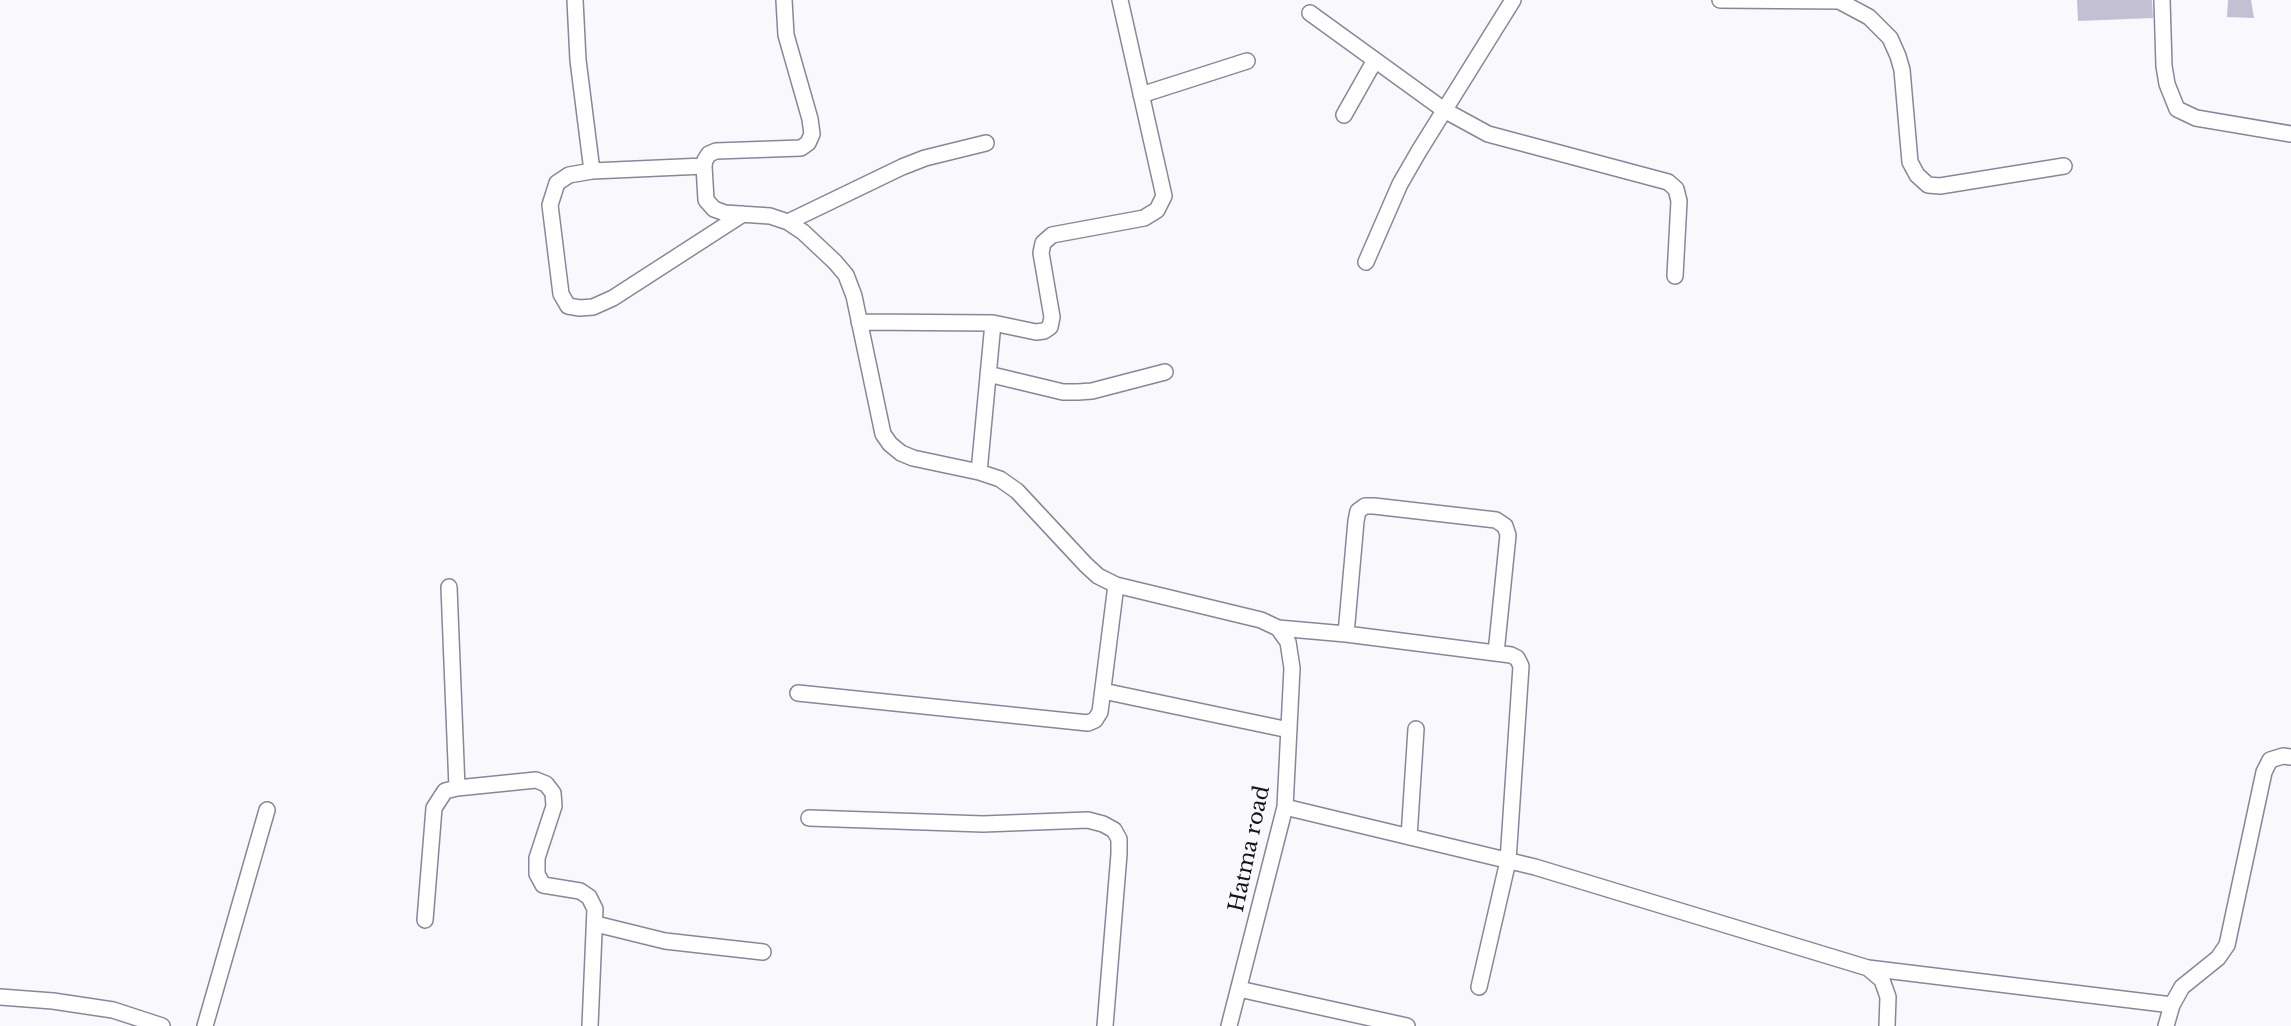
<!DOCTYPE html>
<html>
<head>
<meta charset="utf-8">
<style>
  body { margin:0 }
  canvas { display:block; background:#f9f8fc }
</style>
</head>
<body>
<canvas width="2291" height="1026"></canvas>
<script>
const ctx = document.querySelector('canvas').getContext('2d');
ctx.lineJoin = 'round';
function fillPath(path, color) { ctx.fillStyle = color; ctx.fill(path, 'evenodd'); }
const toPath = rows => new Path2D(rows.map(r => 'M' + r).join(''));
function strokePath(path, color, width, dash) { ctx.strokeStyle = color; ctx.lineWidth = width; ctx.lineCap = dash ? 'butt' : 'round'; ctx.setLineDash(dash || []); ctx.stroke(path); }
function label(font, color, halo, rows, align = 'center') {
  ctx.font = font + ' "Libre Baskerville",serif'; ctx.lineWidth = 4.5; ctx.setLineDash([]); ctx.textBaseline = 'middle'; ctx.strokeStyle = halo; ctx.fillStyle = color; for (const [text, x, y, turn = 0] of rows) {
    ctx.save(); ctx.translate(x, y); ctx.rotate((+turn || 0) * Math.PI / 180); ctx.textAlign = isNaN(turn) ? turn : align; if (halo) ctx.strokeText(text, 0, 0); ctx.fillText(text, 0, 0); ctx.restore();
  }
}
const building = toPath([
  [2077,0,2152,0,2153,18,2078,21],
  [2228,0,2251,0,2254,18,2227,17]
]);
const minor = toPath([
  [575,0,578,60,592,171,569,175,557,183,550,205,561,294,568,306,580,308,593,307,613,298,743,214],
  [784,0,786,35,810,119,812,134,808,143,801,148,716,151,709,154,705,160,704,166,706,200,714,209,725,213,770,216,788,222,803,232,835,262,846,275,854,296,883,434,890,444,901,453,913,458,979,472,1000,479,1017,491,1086,565,1098,576,1116,585,1261,620,1278,628,1288,642,1292,668,1285,807,1229,1026],
  [1720,0,1839,1,1869,17,1890,38,1898,56,1902,70,1910,162,1917,175,1928,185,1940,186,2064,166],
  [2162,0,2164,66,2167,84,2177,109,2196,118,2291,134],
  [1310,13,1444,110,1488,134,1668,182,1676,189,1679,201,1675,276],
  [1141,95,1247,61],
  [1344,115,1375,60],
  [592,171,704,166],
  [788,222,902,167,925,158,986,143],
  [1366,262,1400,184,1419,151,1513,0],
  [859,322,993,323,979,472],
  [993,323,1036,332,1044,331,1050,327,1052,317,1041,253,1043,243,1052,235,1144,218,1157,210,1164,196,1120,0],
  [988,374,1063,392,1078,392,1092,391,1165,372],
  [449,587,457,788,536,780,546,784,553,793,554,806,537,858,537,874,543,885,580,891,589,897,595,909,590,1026],
  [1278,628,1346,634,1511,655,1517,658,1521,666,1508,861,1479,987],
  [1346,634,1356,521,1358,511,1365,506,1374,506,1496,520,1505,526,1508,535,1496,653],
  [1103,691,1289,730],
  [798,693,1088,723,1095,720,1100,712,1116,585],
  [1285,807,1535,867,1868,968,1882,980,1888,997,1887,1026],
  [809,818,983,824,1088,820,1103,824,1114,830,1119,839,1119,854,1105,1026],
  [1409,837,1416,729],
  [425,920,434,808,445,791,457,788],
  [596,924,665,941,763,952],
  [1868,968,2172,1005],
  [1239,989,1407,1026],
  [0,997,53,1001,113,1010,162,1026],
  [205,1026,267,810],
  [2166,1026,2172,1005,2182,987,2218,958,2227,945,2264,772,2270,760,2283,756,2291,757]
]);
const streetNames = [
  ["Hatma road",1250,849,-78]
];
fillPath(building, '#c4c0d4');
strokePath(minor, '#8a8699', 18);
strokePath(minor, '#fff', 15);
label('21px', '#141319', '#f9f8fc', streetNames);
</script>
</body>
</html>
